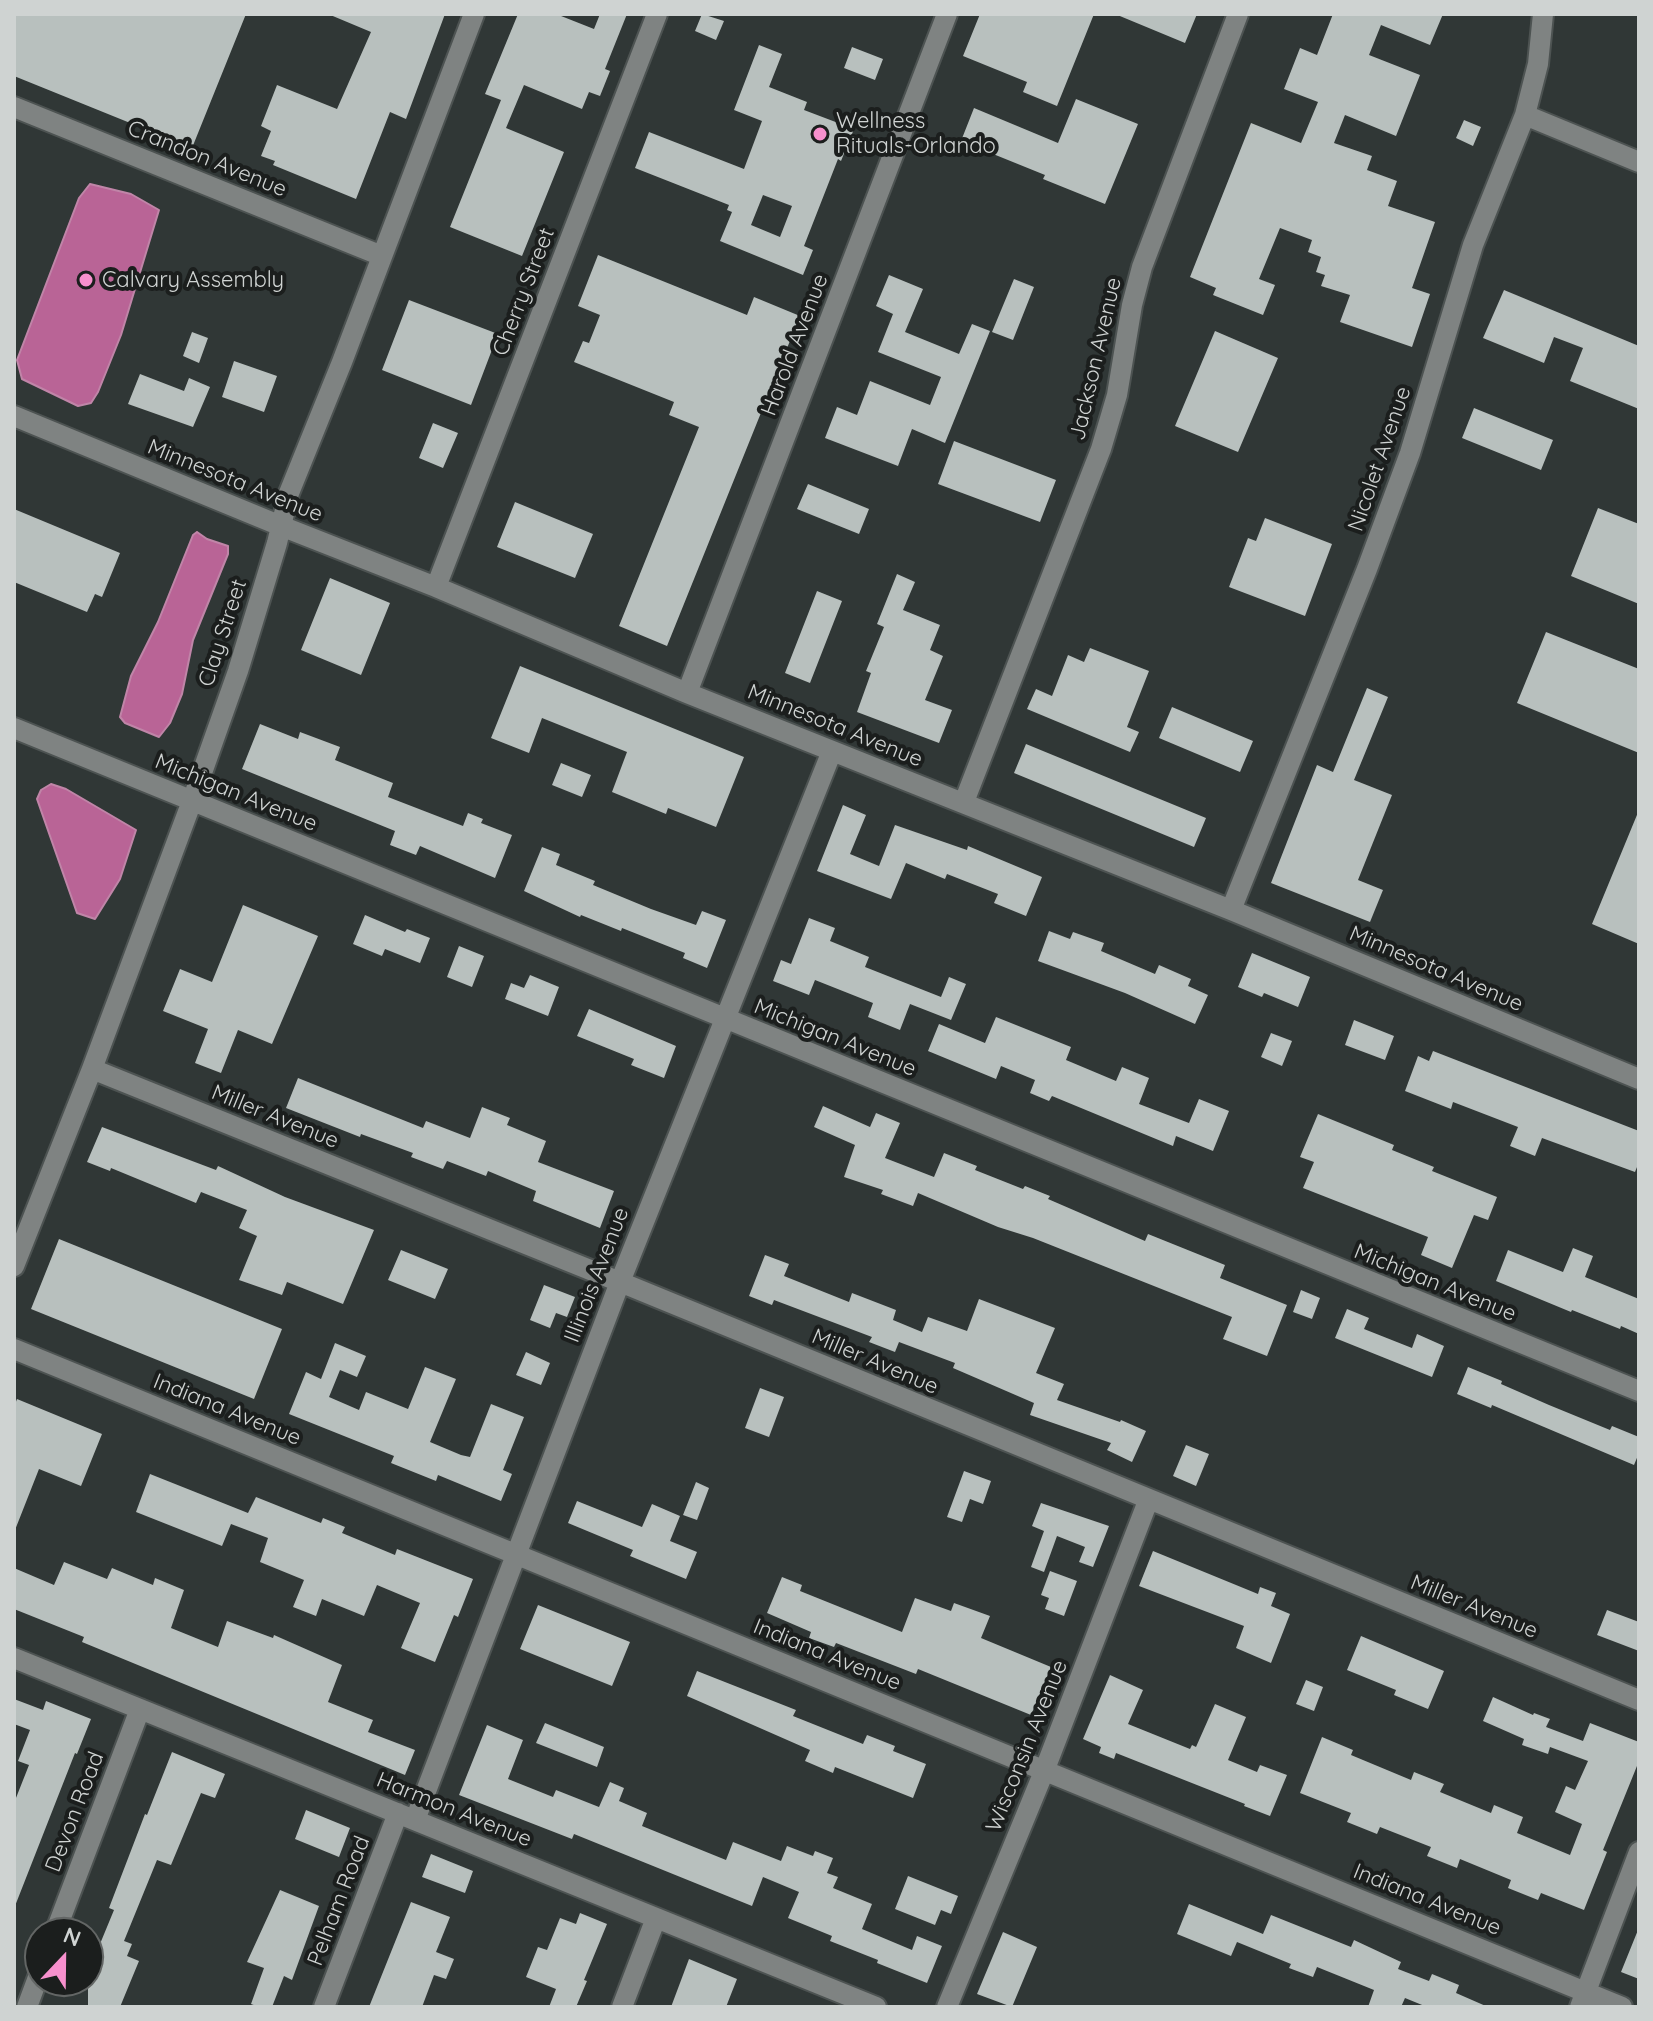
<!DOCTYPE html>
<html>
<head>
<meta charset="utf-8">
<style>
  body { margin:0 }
  #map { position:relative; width:1653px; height:2021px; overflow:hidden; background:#303736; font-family:Quicksand,sans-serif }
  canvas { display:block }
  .frame { position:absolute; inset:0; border:16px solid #cfd3d2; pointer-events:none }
  .north { position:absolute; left:24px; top:1917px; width:80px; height:80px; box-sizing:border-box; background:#1b1e1d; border:2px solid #636665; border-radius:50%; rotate:22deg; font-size:22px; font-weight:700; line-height:32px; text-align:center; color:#cfd3d2 }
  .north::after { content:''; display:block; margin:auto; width:28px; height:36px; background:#f790cd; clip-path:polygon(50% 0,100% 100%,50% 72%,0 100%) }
</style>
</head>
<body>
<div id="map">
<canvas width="1653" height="2021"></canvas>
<div class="frame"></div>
<div class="north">N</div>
</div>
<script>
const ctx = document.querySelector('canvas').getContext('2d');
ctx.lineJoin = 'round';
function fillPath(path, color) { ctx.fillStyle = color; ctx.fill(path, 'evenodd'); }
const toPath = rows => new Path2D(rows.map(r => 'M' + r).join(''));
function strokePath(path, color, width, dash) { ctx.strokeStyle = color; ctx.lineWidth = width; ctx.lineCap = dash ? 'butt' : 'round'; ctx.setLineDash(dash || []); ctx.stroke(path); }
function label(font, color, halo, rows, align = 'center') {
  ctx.font = font + ' Quicksand,sans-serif'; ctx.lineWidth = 8; ctx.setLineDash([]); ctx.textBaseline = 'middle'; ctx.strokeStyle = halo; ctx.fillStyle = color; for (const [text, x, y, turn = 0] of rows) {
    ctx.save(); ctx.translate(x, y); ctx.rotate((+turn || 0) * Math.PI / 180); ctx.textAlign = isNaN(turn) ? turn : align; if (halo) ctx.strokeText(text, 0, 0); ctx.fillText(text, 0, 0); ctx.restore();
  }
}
const water = toPath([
  [90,184,131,194,159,210,121,335,98,392,91,403,78,406,22,379,17,360,79,198,90,184],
  [197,532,207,539,228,546,228,554,193,640,182,694,170,723,159,737,125,723,120,717,131,676,158,622,193,535,197,532],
  [51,784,66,789,136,830,120,879,95,919,77,913,37,799,41,790,51,784]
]);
const building = toPath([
  [14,14,246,14,192,148,14,76],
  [328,14,445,14,406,119,390,112,356,199,273,165,275,161,261,156,271,131,261,126,277,85,337,109,371,32],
  [518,14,556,14,594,29,600,14,627,14,605,69,610,71,600,96,589,92,582,109,524,85,506,128,564,152,522,256,450,227,501,100,485,94],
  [702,14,724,21,716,40,695,31],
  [980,14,1094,14,1057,106,1023,92,1027,82,963,56],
  [1115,14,1197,14,1185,43],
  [1333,14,1443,14,1430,45,1381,25,1369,55,1420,75,1396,136,1345,115,1334,143,1372,156,1367,170,1397,181,1388,206,1435,222,1412,288,1430,294,1412,347,1340,322,1350,295,1321,286,1325,275,1316,272,1321,257,1308,252,1312,240,1280,228,1259,279,1275,285,1263,315,1213,295,1216,288,1190,277,1251,123,1301,143,1318,102,1284,89,1300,48,1317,55],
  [759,45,782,54,769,87,807,102,804,110,854,129,841,161,838,159,804,246,813,250,803,275,720,241,732,212,727,210,729,205,635,168,649,132,744,169,762,121,734,110],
  [763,195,792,206,780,237,751,225],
  [852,47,883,59,875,80,844,68],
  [1076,99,1138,124,1105,204,1043,179,1045,175,961,141,974,108,1058,143],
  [1464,120,1481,127,1473,146,1456,138],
  [598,255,747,315,754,297,800,316,667,646,619,626,699,427,669,415,674,402,574,362,583,341,589,343,600,315,578,306],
  [889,275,923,289,905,332,959,354,972,324,990,331,945,443,912,429,898,466,825,438,837,407,857,415,870,381,930,405,941,377,878,352,893,314,876,306],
  [1014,279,1034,287,1013,340,992,332],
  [1504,290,1639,346,1639,409,1570,381,1583,348,1554,337,1544,363,1483,338],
  [409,300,498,334,471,405,382,370],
  [1215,331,1278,358,1238,452,1175,426],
  [192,332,208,338,199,363,183,356],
  [234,361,277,376,264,412,222,397],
  [140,374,184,391,189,378,210,387,193,427,128,404],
  [1474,408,1553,440,1541,470,1462,438],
  [433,423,458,433,443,468,419,458],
  [954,441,1056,480,1040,522,938,484],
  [808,484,869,509,859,534,797,509],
  [515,502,593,534,575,578,497,547],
  [1598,508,1639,524,1639,604,1571,576],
  [14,509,120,553,102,597,95,594,87,612,14,582],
  [1265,518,1332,544,1305,616,1229,587,1248,538,1256,541],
  [897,574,915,582,903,610,940,625,930,650,943,656,925,700,952,710,939,743,857,712,871,673,866,671,884,627,877,624],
  [330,578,390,603,361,675,301,650],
  [817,591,842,601,810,683,785,673],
  [1546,632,1639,669,1639,753,1517,703],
  [1090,648,1149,671,1127,727,1139,732,1130,752,1027,709,1036,689,1052,696,1068,655,1084,662],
  [520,666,744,757,716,827,668,808,666,814,612,792,627,752,542,718,529,753,491,738],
  [1367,688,1388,697,1354,780,1392,795,1358,880,1383,890,1370,922,1271,883,1317,765,1333,772],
  [1172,707,1253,741,1240,772,1159,738],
  [260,724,298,739,300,732,340,747,335,760,393,783,388,797,463,826,468,813,483,819,481,823,512,835,495,878,420,846,416,855,390,845,395,831,242,769],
  [1026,744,1206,818,1194,847,1014,773],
  [561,763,591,775,582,797,552,785],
  [843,805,866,815,850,854,879,866,895,825,967,850,968,846,1042,877,1026,916,994,903,998,894,947,874,945,879,906,863,891,899,817,871],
  [1639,810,1639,944,1592,924],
  [542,847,560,854,556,865,595,881,593,885,651,909,696,925,702,911,726,920,707,968,683,958,685,953,622,928,621,931,581,915,580,917,524,891],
  [243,905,318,936,272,1044,238,1030,221,1073,195,1063,208,1029,163,1011,180,969,212,982],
  [365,915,405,932,407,929,430,938,420,963,385,949,382,956,353,944],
  [809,918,835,928,830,941,869,957,865,967,941,997,949,977,966,984,951,1020,910,1004,900,1030,868,1017,873,1003,815,980,809,995,773,981,781,960,791,964],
  [1049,931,1070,939,1073,932,1104,943,1101,951,1155,974,1159,965,1191,979,1188,986,1208,995,1195,1024,1125,993,1038,961],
  [459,946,484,956,472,987,447,977],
  [1252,953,1310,977,1298,1007,1264,993,1262,997,1238,987],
  [530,975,559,987,548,1016,505,999,511,983,524,988],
  [589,1009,676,1046,664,1078,631,1065,634,1059,577,1036],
  [996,1017,1071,1047,1066,1060,1116,1081,1122,1067,1149,1078,1139,1104,1189,1123,1199,1099,1229,1111,1213,1151,1176,1136,1173,1146,1052,1096,1049,1101,1030,1093,1035,1080,1001,1066,996,1079,928,1051,939,1024,985,1043],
  [1354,1020,1394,1036,1385,1060,1345,1045],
  [1271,1033,1292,1041,1282,1066,1261,1057],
  [1433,1051,1639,1131,1639,1162,1635,1172,1542,1138,1535,1156,1510,1146,1518,1127,1453,1102,1451,1109,1405,1091,1418,1056,1429,1061],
  [298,1078,423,1128,426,1121,470,1138,482,1107,510,1118,507,1125,546,1141,538,1162,614,1191,600,1228,533,1201,536,1191,488,1171,486,1176,447,1161,443,1169,411,1157,413,1153,361,1134,360,1137,286,1108],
  [823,1106,870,1127,876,1113,900,1123,885,1158,934,1177,944,1153,977,1166,975,1170,1023,1189,1025,1186,1050,1196,1048,1199,1145,1241,1148,1234,1225,1265,1220,1278,1287,1305,1267,1356,1223,1339,1232,1317,1033,1238,998,1227,918,1193,913,1206,881,1194,883,1190,844,1177,855,1145,814,1127],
  [1318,1114,1394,1145,1392,1150,1434,1167,1432,1171,1497,1197,1488,1220,1474,1215,1452,1268,1421,1255,1428,1237,1303,1188,1314,1162,1300,1157],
  [102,1127,216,1170,218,1166,285,1197,374,1230,343,1304,287,1282,282,1295,239,1280,257,1236,239,1228,247,1210,201,1192,196,1203,111,1168,110,1171,87,1162],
  [59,1239,282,1329,254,1399,31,1309],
  [1573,1248,1593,1256,1585,1277,1639,1299,1639,1334,1621,1326,1620,1329,1572,1310,1571,1312,1496,1281,1508,1250,1563,1272],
  [401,1250,448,1269,435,1299,388,1280],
  [765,1255,789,1264,784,1276,849,1302,852,1293,896,1310,893,1320,922,1332,928,1317,967,1331,979,1299,1055,1328,1036,1373,1064,1384,1057,1400,1120,1422,1121,1420,1146,1431,1132,1462,1107,1450,1111,1443,1030,1415,1034,1403,953,1368,955,1363,899,1342,895,1352,869,1342,872,1337,774,1300,772,1305,749,1296],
  [544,1285,575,1297,567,1317,556,1313,550,1328,530,1320],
  [1301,1290,1320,1298,1312,1319,1293,1312],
  [1347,1309,1369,1318,1364,1329,1412,1348,1417,1334,1444,1346,1432,1377,1335,1338],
  [335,1343,366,1356,357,1377,340,1370,329,1397,359,1410,366,1392,408,1409,425,1367,456,1379,430,1442,461,1455,470,1457,491,1404,524,1417,503,1470,512,1474,501,1501,438,1475,436,1481,391,1463,394,1456,289,1414,306,1372,321,1379],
  [526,1352,550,1363,541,1385,516,1375],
  [1468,1367,1502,1381,1501,1384,1549,1405,1610,1430,1612,1426,1639,1437,1639,1453,1634,1465,1492,1405,1491,1408,1457,1394],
  [760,1388,784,1397,769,1437,745,1428],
  [17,1399,102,1434,81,1486,39,1469,15,1530,14,1407],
  [1186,1445,1209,1454,1196,1486,1173,1476],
  [964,1471,991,1481,983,1504,970,1499,962,1522,947,1517],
  [150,1474,248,1513,256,1497,321,1523,323,1518,345,1527,342,1533,395,1555,397,1549,473,1579,458,1617,454,1615,435,1662,401,1648,420,1603,377,1585,364,1616,322,1599,316,1616,293,1607,304,1580,260,1562,268,1538,231,1524,222,1546,136,1512],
  [696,1482,709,1488,697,1520,683,1515],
  [577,1501,642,1527,652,1504,680,1516,670,1541,697,1552,686,1579,630,1556,633,1550,568,1523],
  [1041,1503,1109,1526,1093,1567,1079,1562,1085,1547,1057,1536,1044,1572,1031,1567,1044,1531,1032,1526],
  [1153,1551,1258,1594,1260,1587,1276,1593,1271,1606,1290,1614,1271,1663,1236,1648,1244,1626,1139,1586],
  [64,1562,107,1579,112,1568,153,1585,155,1578,184,1590,171,1628,218,1647,227,1621,273,1638,274,1635,342,1665,328,1702,373,1720,368,1732,415,1750,405,1775,82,1642,84,1637,14,1609,14,1568,54,1585],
  [1050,1571,1077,1581,1064,1616,1045,1609,1049,1598,1041,1595],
  [782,1577,802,1585,800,1591,902,1632,915,1598,951,1611,954,1603,990,1616,981,1638,1051,1667,1031,1715,918,1669,916,1674,836,1643,834,1647,809,1638,811,1632,767,1613],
  [538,1605,630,1642,612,1686,520,1649],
  [1607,1610,1639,1622,1639,1651,1597,1635],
  [1361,1636,1444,1671,1428,1709,1394,1695,1396,1690,1347,1670],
  [697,1671,796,1710,793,1716,863,1744,867,1735,895,1746,893,1751,926,1764,913,1798,835,1767,833,1773,805,1761,810,1750,687,1696],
  [1110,1675,1143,1690,1128,1724,1190,1749,1192,1745,1196,1747,1215,1704,1246,1717,1228,1760,1257,1772,1260,1765,1287,1775,1270,1816,1244,1806,1245,1804,1116,1753,1114,1759,1099,1753,1101,1747,1083,1739],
  [1306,1680,1323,1687,1314,1711,1296,1704],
  [1493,1697,1533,1715,1534,1713,1550,1719,1546,1727,1583,1741,1590,1723,1639,1742,1639,1761,1603,1850,1607,1852,1584,1910,1541,1893,1538,1900,1508,1888,1511,1880,1460,1859,1457,1868,1427,1856,1431,1847,1380,1827,1377,1834,1347,1822,1351,1813,1300,1793,1322,1737,1353,1750,1351,1755,1411,1780,1414,1772,1444,1784,1440,1792,1491,1813,1494,1805,1523,1817,1517,1833,1570,1855,1582,1824,1555,1812,1566,1786,1575,1790,1588,1761,1550,1747,1548,1754,1522,1745,1524,1739,1483,1721],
  [14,1699,43,1710,46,1701,91,1719,77,1754,75,1753,15,1906,14,1803,29,1765,18,1761,30,1730,14,1724],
  [545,1723,604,1747,597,1767,536,1743],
  [487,1725,523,1740,508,1779,553,1797,556,1790,599,1807,610,1782,624,1788,619,1801,647,1813,642,1826,726,1860,733,1842,781,1861,787,1846,813,1856,815,1851,833,1858,827,1873,838,1877,833,1888,872,1904,862,1929,912,1950,917,1936,942,1946,927,1983,877,1963,878,1960,830,1941,832,1936,788,1918,799,1892,763,1877,752,1906,574,1834,572,1839,459,1795],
  [172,1752,225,1774,215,1798,201,1793,171,1865,157,1860,124,1941,132,1944,127,1956,139,1961,120,2007,88,2007,88,1973,114,1910,109,1908,145,1814,147,1815],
  [306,1810,350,1828,339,1857,295,1839],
  [431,1854,473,1871,465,1893,422,1877],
  [908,1876,958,1896,951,1914,941,1910,935,1925,895,1909],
  [280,1890,319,1906,292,1980,284,1976,272,2007,259,2007,251,2004,264,1968,247,1962],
  [411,1902,450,1917,436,1952,454,1959,446,1979,434,1975,422,2007,369,2007],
  [1189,1904,1263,1934,1271,1915,1351,1947,1354,1940,1401,1962,1398,1969,1429,1981,1432,1974,1459,1985,1456,1993,1488,2007,1427,2007,1405,1998,1401,2007,1368,2007,1374,1990,1317,1967,1313,1977,1289,1968,1291,1964,1237,1942,1231,1956,1177,1934],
  [580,1913,607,1924,584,1980,587,1981,576,2007,549,2007,556,1989,526,1977,538,1947,547,1950,560,1918,576,1924],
  [1638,1930,1639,1930,1639,1979,1621,1972],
  [1003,1932,1037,1947,1012,2007,977,1994],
  [689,1959,737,1979,726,2007,671,2007]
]);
const minor = toPath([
  [14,107,382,256],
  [1525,115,1639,162],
  [14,416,281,526,436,587,687,693,1231,910,1639,1079],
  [436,587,657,14],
  [687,693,947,14],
  [14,728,1639,1391],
  [964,802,1101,449,1117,395,1132,305,1142,267,1238,14],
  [1231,910,1367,569,1410,453,1473,245,1525,115,1538,64,1543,14],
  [92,1069,620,1282,1639,1700],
  [14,1266,92,1069,192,801,238,671,277,543,289,493,342,362,474,14],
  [14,1349,1622,2007],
  [14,1658,876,2007],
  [415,1820,620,1282,832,751],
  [55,1933,140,1709],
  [27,2007,40,1972],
  [324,2007,398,1813],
  [622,2007,656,1918],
  [947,2007,1045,1769,1148,1501],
  [1580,2007,1639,1852]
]);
const markers = [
  [820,134,8,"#f790cd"],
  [86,280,8,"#f790cd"]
];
const poiNames = [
  ["Wellness",836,121],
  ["Rituals-Orlando",836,146],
  ["Calvary Assembly",102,280]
];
const streetNames = [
  ["Crandon Avenue",207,159,22],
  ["Cherry Street",524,292,-69],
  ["Harold Avenue",795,345,-69],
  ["Jackson Avenue",1096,359,-77],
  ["Nicolet Avenue",1380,459,-71],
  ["Minnesota Avenue",235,481,22],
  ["Clay Street",223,633,-72],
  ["Minnesota Avenue",835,726,22],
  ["Michigan Avenue",236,793,22],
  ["Minnesota Avenue",1436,969,23],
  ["Michigan Avenue",835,1038,22],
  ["Miller Avenue",275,1117,22],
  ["Illinois Avenue",597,1275,-69],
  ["Michigan Avenue",1435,1283,22],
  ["Miller Avenue",875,1362,23],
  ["Indiana Avenue",227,1410,22],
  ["Miller Avenue",1474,1607,22],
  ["Indiana Avenue",827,1655,22],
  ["Wisconsin Avenue",1027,1746,-68],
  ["Harmon Avenue",454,1810,22],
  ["Devon Road",75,1812,-69],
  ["Indiana Avenue",1427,1900,22],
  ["Pelham Road",339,1901,-69]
];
fillPath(water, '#b96496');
strokePath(water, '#c085a8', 2);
fillPath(building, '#b8c0be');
strokePath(minor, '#4d5352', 24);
strokePath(minor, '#7f8382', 20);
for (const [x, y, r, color] of markers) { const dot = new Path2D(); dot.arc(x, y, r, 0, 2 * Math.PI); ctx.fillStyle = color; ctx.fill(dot); strokePath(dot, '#1b1e1d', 3); }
label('22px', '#cfd3d2', '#1b1e1d', poiNames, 'left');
label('22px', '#cfd3d2', '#1b1e1d', streetNames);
</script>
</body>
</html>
